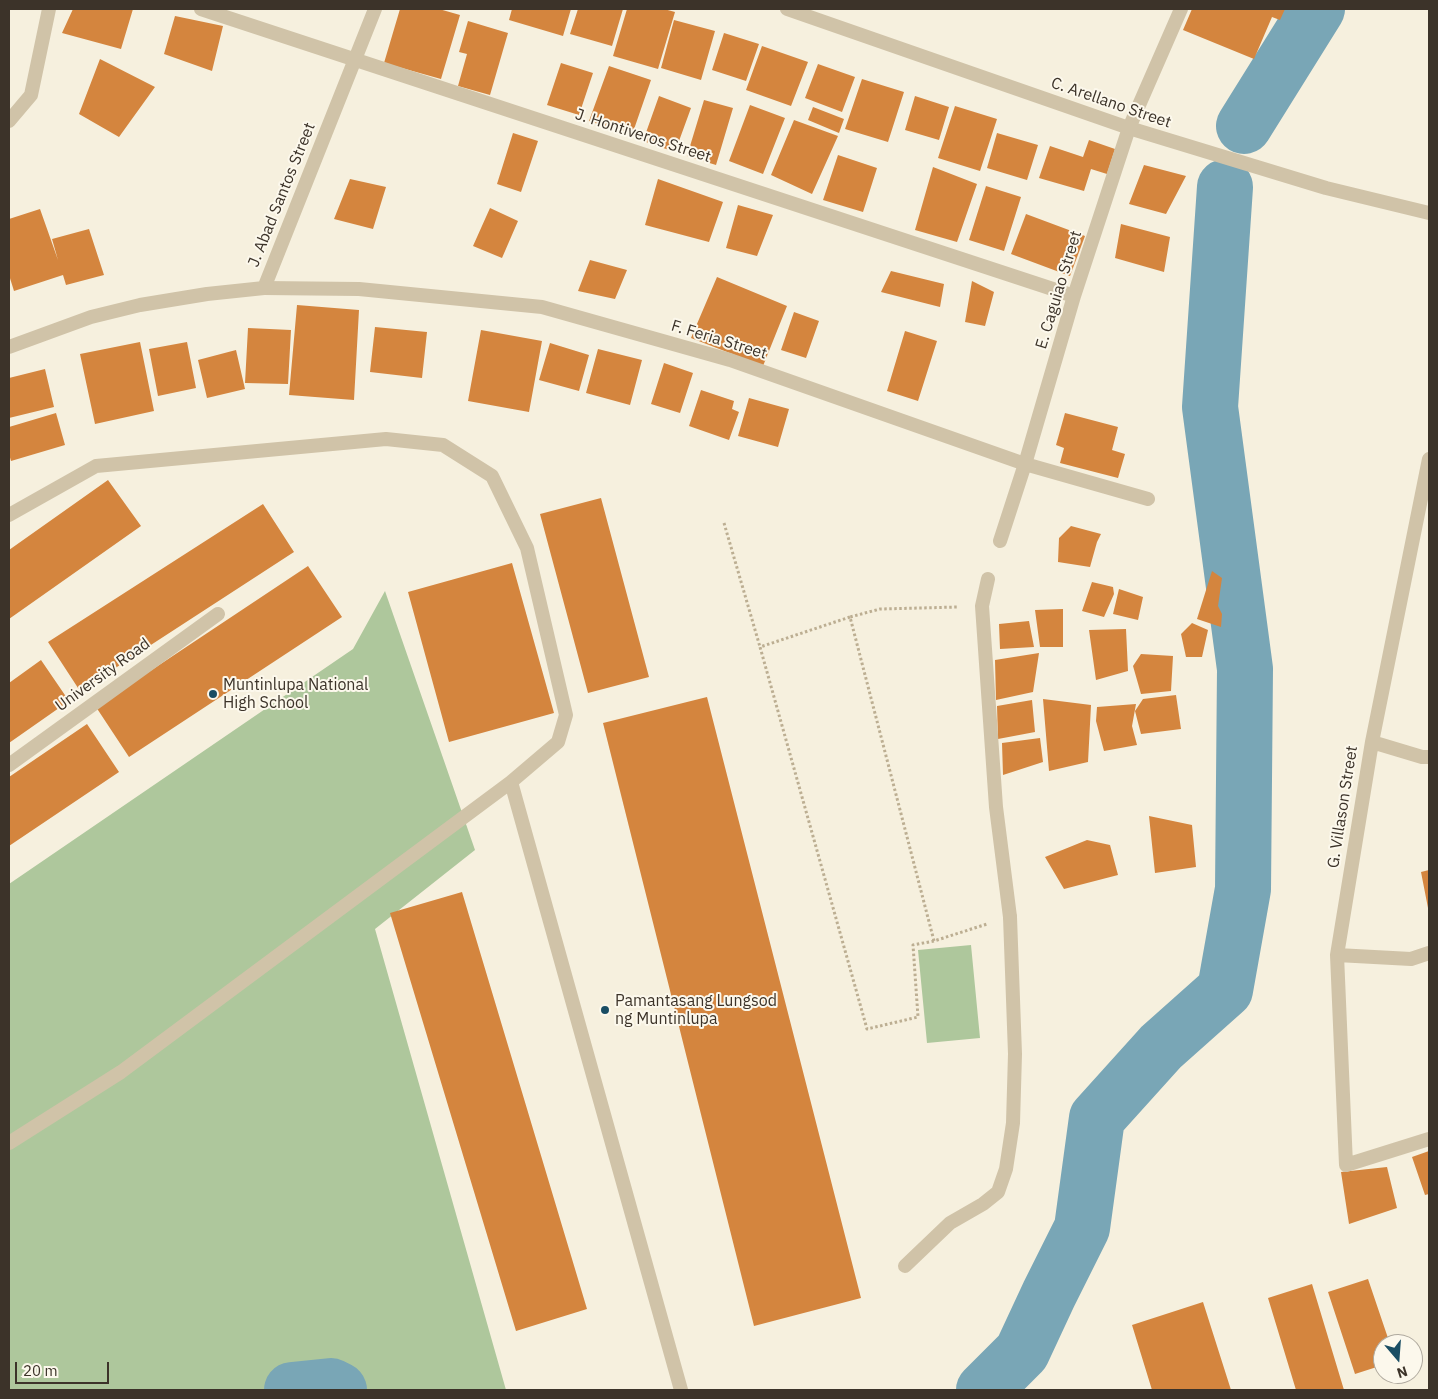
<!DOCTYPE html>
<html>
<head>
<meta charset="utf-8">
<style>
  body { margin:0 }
  #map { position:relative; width:1438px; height:1399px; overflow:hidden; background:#f6f0de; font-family:"IBM Plex Sans",sans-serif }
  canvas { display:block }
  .frame { position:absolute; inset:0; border:10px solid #3c3329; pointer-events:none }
  .north { position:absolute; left:1373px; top:1334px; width:50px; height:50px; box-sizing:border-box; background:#fcf8ec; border:1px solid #afa99e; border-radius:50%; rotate:162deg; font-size:14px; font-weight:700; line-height:20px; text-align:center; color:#3c3329 }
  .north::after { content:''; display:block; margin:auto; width:18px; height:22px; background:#194d63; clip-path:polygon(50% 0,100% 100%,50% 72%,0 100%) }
  .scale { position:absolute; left:15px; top:1362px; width:94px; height:22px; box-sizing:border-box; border:2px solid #3c3329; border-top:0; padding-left:6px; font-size:15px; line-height:18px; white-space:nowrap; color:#3c3329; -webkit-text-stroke:4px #fcf8ec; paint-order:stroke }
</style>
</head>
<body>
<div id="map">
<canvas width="1438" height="1399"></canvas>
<div class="frame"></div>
<div class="north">N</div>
<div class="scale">20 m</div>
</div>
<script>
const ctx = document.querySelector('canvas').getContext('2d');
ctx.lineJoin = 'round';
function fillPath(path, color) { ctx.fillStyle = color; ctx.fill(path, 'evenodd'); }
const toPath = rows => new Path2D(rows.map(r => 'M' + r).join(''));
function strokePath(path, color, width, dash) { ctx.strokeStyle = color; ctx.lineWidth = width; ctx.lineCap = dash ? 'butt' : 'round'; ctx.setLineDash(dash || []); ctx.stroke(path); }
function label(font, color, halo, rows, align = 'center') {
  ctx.font = font + ' "IBM Plex Sans",sans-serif'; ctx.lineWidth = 4; ctx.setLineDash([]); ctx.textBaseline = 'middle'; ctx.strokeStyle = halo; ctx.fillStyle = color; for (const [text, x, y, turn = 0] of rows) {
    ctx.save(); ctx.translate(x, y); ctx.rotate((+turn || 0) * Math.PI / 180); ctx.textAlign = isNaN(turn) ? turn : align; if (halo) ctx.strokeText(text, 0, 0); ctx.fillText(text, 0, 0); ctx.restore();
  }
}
const green = toPath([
  [385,591,475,850,375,929,506,1390,339,1390,331,1386,292,1390,9,1390,9,884,353,649],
  [971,945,980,1038,927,1043,918,950]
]);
const river = toPath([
  [1244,126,1317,9],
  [292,1390,331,1386,339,1390],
  [984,1390,1022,1352,1049,1294,1082,1228,1097,1118,1161,1047,1225,990,1243,889,1245,669,1210,407,1225,187]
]);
const building = toPath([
  [73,9,133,9,121,49,62,33],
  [400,9,439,9,460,15,441,79,384,63],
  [512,9,571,9,563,36,509,20],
  [578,9,623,9,612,46,570,34],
  [627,9,664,9,675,12,658,69,613,56],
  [1192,9,1285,9,1280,20,1272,17,1254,59,1183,30],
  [175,16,223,26,212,71,164,54],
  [674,20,715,31,701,80,661,68],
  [468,21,508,33,490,95,458,86,467,54,459,52],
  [724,33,759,44,746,81,712,70],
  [762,46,808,62,791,106,746,90],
  [100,59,155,87,119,137,79,114],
  [561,63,593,73,579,115,547,105],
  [818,64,855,77,842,112,805,98],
  [609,66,651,80,632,135,589,121],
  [862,79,904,92,888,142,845,129],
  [659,96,691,108,675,152,643,141],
  [915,96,949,107,939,140,905,130],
  [704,100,733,108,716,165,687,156],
  [750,105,785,118,763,174,729,161],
  [955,106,997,119,980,171,938,158],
  [813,107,844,119,839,133,808,120],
  [794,120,838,136,812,194,771,175],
  [513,133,538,141,521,192,497,184],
  [997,133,1038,145,1027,180,987,168],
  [1089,140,1115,149,1107,174,1091,169,1084,191,1039,178,1050,146,1083,157],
  [838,155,877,168,863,212,823,200],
  [1144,165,1186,176,1166,214,1129,204],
  [933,167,977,184,957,242,915,230],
  [350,179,386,187,373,229,334,219],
  [658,179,723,202,709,242,645,225],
  [986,186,1021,197,1004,251,969,240],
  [738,205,773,215,757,256,726,248],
  [490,208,518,221,502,258,473,246],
  [40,209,58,260,52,239,89,229,104,275,66,285,63,275,14,291,9,275,9,219],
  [1026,214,1085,236,1070,276,1011,254],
  [1121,224,1170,237,1164,272,1115,258],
  [590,260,627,270,615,299,578,291],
  [891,271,944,284,940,307,881,292],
  [717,277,787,306,763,366,691,338],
  [972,281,994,292,985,326,965,322],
  [297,305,359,310,354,400,289,395],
  [794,312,819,321,806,358,781,350],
  [375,327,427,332,422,378,370,372],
  [248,328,291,330,288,384,245,383],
  [481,330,542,341,529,412,468,401],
  [905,331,937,341,918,401,887,391],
  [140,342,154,411,95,424,80,354],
  [187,342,196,388,158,396,149,349],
  [550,343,589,355,579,391,539,380],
  [598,349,642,360,630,405,586,393],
  [236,350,245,389,207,398,198,360],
  [664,363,693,373,680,413,651,404],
  [45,369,54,407,9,418,9,378],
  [701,390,734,401,732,409,739,412,729,440,689,426],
  [749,398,789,409,778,447,738,436],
  [56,413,65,445,11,461,9,454,9,427],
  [1065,413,1118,427,1112,450,1125,454,1118,478,1060,463,1064,448,1056,445],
  [108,480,141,526,9,619,9,550],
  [601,498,649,677,588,693,540,514],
  [263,504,294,552,80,691,48,642],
  [1071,526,1101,534,1097,542,1090,567,1058,562,1059,538],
  [512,563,554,713,449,742,408,592],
  [308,566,342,617,129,757,96,707],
  [1212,571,1222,578,1218,606,1222,614,1221,627,1197,619],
  [1092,582,1113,587,1114,594,1104,617,1082,611],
  [1119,589,1143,597,1138,620,1113,614],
  [1063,609,1063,647,1040,647,1035,610],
  [1029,621,1034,647,1000,649,999,624],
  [1192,623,1208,630,1202,657,1186,657,1181,634],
  [1126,629,1128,671,1096,680,1089,630],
  [1039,653,1033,692,996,700,995,660],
  [1141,654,1173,656,1171,691,1141,694,1133,666],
  [41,660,69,701,9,743,9,683],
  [1176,695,1181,729,1141,734,1135,711,1143,699],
  [707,697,861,1298,754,1326,603,723],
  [1043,699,1091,705,1088,762,1049,771],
  [1032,700,1035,732,998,739,997,706],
  [1136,704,1132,726,1137,745,1104,751,1096,721,1097,707],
  [87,724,119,772,9,846,9,777],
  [1040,738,1043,762,1003,775,1002,743],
  [1149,816,1192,825,1196,867,1155,873],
  [1087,840,1110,845,1118,875,1064,889,1045,857],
  [1429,870,1429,908,1428,908,1421,872],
  [462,892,587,1309,516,1331,390,913],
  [1429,1151,1429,1194,1425,1195,1412,1157],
  [1387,1167,1397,1208,1349,1224,1341,1172],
  [1368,1279,1390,1344,1383,1344,1383,1365,1355,1374,1328,1292],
  [1312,1284,1344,1390,1296,1390,1268,1298],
  [1203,1302,1231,1390,1152,1390,1132,1325]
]);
const path = toPath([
  [724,523,760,647],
  [850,617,760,647,867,1029,918,1017,913,945,934,941,987,924],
  [934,941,850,617,880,609,959,607]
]);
const service = toPath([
  [9,515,96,466,386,439,443,445,492,476,527,548,566,715,558,742,511,782],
  [988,579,982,606,996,807,1010,917],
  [9,765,218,614],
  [9,1143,121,1072,511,782,681,1390]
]);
const minor = toPath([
  [201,9,1074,296],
  [9,121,31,95,49,9],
  [264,288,359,289,542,307,730,360,1025,464,1148,499],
  [1429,459,1372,742,1337,955,1346,1165,1429,1139],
  [1000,541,1025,464,1074,296,1129,128,1181,9],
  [1372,742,1422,757,1429,757],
  [1337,955,1411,959,1429,953],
  [905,1266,950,1223,983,1204,998,1192,1006,1169,1013,1123,1015,1054,1010,917]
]);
const tertiary = toPath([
  [787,9,1129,128,1326,188,1429,213],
  [9,347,91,317,140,305,207,294,264,288,375,9]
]);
const markers = [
  [213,694,5,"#194d63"],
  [605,1010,5,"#194d63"]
];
const streetNames = [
  ["C. Arellano Street",1111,103,19],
  ["J. Hontiveros Street",643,136,18],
  ["J. Abad Santos Street",282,195,-68],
  ["E. Caguiao Street",1059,290,-73],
  ["F. Feria Street",719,340,17],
  ["University Road",103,675,-36],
  ["G. Villason Street",1343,807,-81]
];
const poiNames = [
  ["Muntinlupa National",223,685],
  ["High School",223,703],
  ["Pamantasang Lungsod",615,1001],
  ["ng Muntinlupa",615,1019]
];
fillPath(green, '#aec79c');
strokePath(river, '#79a6b6', 56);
fillPath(building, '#d4853e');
strokePath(path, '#bcae92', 3, [2.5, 2.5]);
strokePath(service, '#d0c3a8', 14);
strokePath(minor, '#d0c3a8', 14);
strokePath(tertiary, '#d0c3a8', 14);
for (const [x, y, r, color] of markers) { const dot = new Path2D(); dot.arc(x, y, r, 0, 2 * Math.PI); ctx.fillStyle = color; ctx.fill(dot); strokePath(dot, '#fcf8ec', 2); }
label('16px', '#3c3329', '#fcf8ec', streetNames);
label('16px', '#3c3329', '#fcf8ec', poiNames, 'left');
</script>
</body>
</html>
